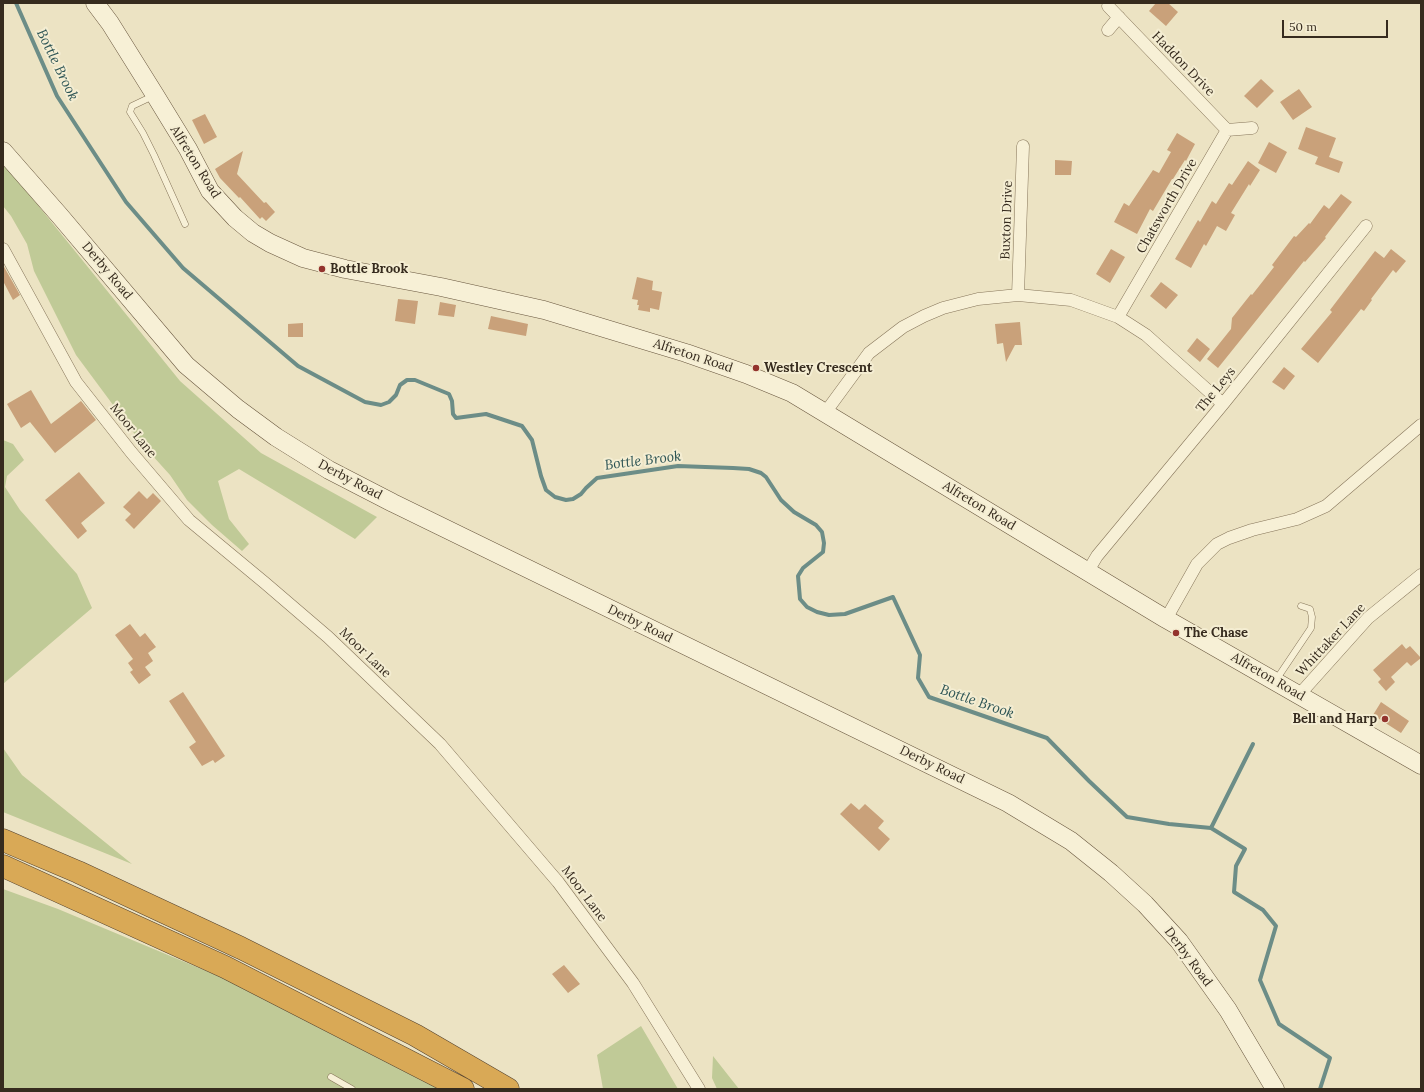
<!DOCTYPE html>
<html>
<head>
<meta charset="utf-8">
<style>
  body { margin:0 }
  #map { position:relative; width:1424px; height:1092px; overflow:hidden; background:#ece3c3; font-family:Lora,serif }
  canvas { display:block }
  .frame { position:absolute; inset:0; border:4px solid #362b1e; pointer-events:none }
  .scale { position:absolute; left:1282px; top:20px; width:106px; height:18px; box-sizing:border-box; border:2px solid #362b1e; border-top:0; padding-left:5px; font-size:12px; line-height:14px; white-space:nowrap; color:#362b1e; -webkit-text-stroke:3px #f4edd2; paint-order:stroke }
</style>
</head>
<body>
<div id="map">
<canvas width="1424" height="1092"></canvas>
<div class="frame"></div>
<div class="scale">50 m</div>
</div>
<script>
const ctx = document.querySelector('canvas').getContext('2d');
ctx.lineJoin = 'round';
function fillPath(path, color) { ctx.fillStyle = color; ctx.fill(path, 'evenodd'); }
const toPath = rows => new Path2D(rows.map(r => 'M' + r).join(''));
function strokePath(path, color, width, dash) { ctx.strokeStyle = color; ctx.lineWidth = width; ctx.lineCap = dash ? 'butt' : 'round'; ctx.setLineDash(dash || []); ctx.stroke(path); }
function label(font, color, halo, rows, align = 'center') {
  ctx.font = font + ' Lora,serif'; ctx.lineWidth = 4; ctx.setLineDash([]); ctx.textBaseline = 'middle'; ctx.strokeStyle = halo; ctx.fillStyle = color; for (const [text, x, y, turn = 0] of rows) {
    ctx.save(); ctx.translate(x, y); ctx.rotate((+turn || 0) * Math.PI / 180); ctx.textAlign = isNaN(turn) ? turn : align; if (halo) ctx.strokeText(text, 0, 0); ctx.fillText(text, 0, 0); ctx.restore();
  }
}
const green = toPath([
  [3,162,180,381,261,453,377,517,355,539,239,469,218,481,229,519,249,544,242,551,212,525,187,500,170,475,142,444,76,355,34,271,27,244,11,216,3,206],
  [3,440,13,444,24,460,7,476,5,487,20,510,77,574,92,608,3,684],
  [3,748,22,775,132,864,3,812],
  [3,889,58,909,235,983,446,1089,3,1089],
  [641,1026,678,1089,603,1089,597,1055],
  [713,1056,739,1089,717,1089,712,1078]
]);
const stream = toPath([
  [16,3,57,96,126,202,183,268,298,366,365,402,381,405,389,402,396,395,400,385,407,380,415,380,449,394,452,401,453,414,456,418,486,414,522,426,532,440,541,476,546,490,555,497,566,500,573,499,581,494,586,488,597,478,678,466,733,468,749,469,761,473,766,477,781,500,794,512,816,525,822,532,824,543,823,552,803,568,798,576,800,599,807,607,817,612,829,615,845,614,893,597,920,655,918,678,929,697,1047,738,1089,781,1127,817,1169,824,1211,828,1245,849,1236,866,1234,892,1263,910,1276,926,1260,980,1279,1024,1330,1058,1320,1089],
  [1211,828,1253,744]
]);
const building = toPath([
  [1156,3,1168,3,1178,12,1166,26,1149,11],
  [1261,79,1274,91,1257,108,1244,96],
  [1299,89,1312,107,1293,120,1280,102],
  [205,114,217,137,204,144,192,120],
  [1306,127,1336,138,1329,157,1343,162,1339,173,1315,164,1318,157,1298,149],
  [1177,133,1195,144,1186,161,1185,160,1173,179,1172,179,1153,211,1150,209,1137,234,1114,222,1124,203,1129,206,1153,170,1159,173,1171,152,1167,150],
  [1269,142,1287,152,1276,173,1258,163],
  [243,151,237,174,264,203,266,202,275,212,266,221,262,217,260,219,240,197,239,198,220,178,215,169],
  [1055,160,1072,161,1071,175,1055,175],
  [1248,161,1260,170,1250,186,1249,184,1231,213,1235,215,1226,231,1217,226,1206,246,1204,244,1191,268,1175,259,1198,220,1200,222,1212,201,1216,204,1229,183,1232,185],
  [1341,194,1352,202,1325,237,1326,238,1305,262,1304,261,1218,368,1207,359,1231,329,1232,318,1251,294,1252,295,1274,267,1272,265,1294,236,1296,237,1309,223,1310,224,1324,205,1329,209],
  [1111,249,1125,257,1110,283,1096,274],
  [1391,249,1406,261,1396,273,1393,270,1371,299,1372,300,1364,311,1361,309,1318,363,1301,349,1332,312,1330,310,1375,251,1384,258],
  [3,265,20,295,13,300,3,281],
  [637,277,653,281,652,290,662,292,659,310,650,308,650,312,638,310,639,305,637,305,638,300,632,299],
  [1161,282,1178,295,1166,309,1150,296],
  [398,299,418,301,415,324,395,321],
  [440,302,456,305,454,317,438,315],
  [491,316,528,324,526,336,488,329],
  [1020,322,1022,345,1015,345,1006,362,1003,343,997,344,995,324],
  [303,323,303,337,288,337,288,324],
  [1197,338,1210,349,1200,362,1187,351],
  [1284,367,1295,376,1284,390,1272,382],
  [31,390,51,424,81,401,96,420,55,453,30,422,21,428,7,404],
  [79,472,105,503,81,523,87,531,78,539,45,500],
  [139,491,147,499,153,493,161,501,134,529,125,520,131,514,123,507],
  [130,624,140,637,145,633,156,647,148,653,153,661,145,667,151,675,139,684,130,672,133,670,128,663,133,659,115,635],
  [1402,644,1406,649,1410,646,1421,658,1411,666,1407,662,1391,677,1395,682,1386,691,1378,682,1381,679,1373,670],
  [183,692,225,756,215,763,213,760,202,766,189,747,196,742,169,701],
  [1381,702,1409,721,1401,733,1373,715],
  [851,803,859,810,865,804,884,821,878,828,890,839,879,851,840,814],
  [564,965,580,984,568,993,552,974]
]);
const lane = toPath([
  [153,96,132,106,130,112,143,133,154,155,185,224],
  [1276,680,1311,628,1312,617,1310,609,1301,606],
  [331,1077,352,1089]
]);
const street = toPath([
  [1108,6,1227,130],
  [1108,30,1119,17],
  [3,249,76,382,131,452,189,520,265,583,328,637,440,744,558,882,633,983,699,1089],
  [1018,295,1023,146],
  [1118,317,1227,130,1252,128],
  [825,413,869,353,903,327,924,316,943,308,978,299,1018,295,1071,300,1118,317,1146,335,1223,404],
  [1088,571,1097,556,1223,404,1366,226],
  [1166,619,1197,564,1217,544,1229,538,1252,530,1297,519,1326,506,1421,425],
  [1299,695,1368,618,1421,575]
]);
const secondary = toPath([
  [95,3,110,23,155,95,188,149,210,191,235,218,253,233,270,243,303,258,345,269,441,287,544,310,686,353,746,374,792,393,1166,619,1421,765],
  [3,151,60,216,186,365,238,409,276,437,329,470,393,503,1008,803,1071,841,1111,873,1145,904,1179,941,1228,1010,1275,1089]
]);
const highway = toPath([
  [3,840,78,872,241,948,415,1035,508,1089],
  [3,866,225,967,463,1089]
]);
const markers = [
  [322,269,4,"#93332d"],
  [756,368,4,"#93332d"],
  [1176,633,4,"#93332d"],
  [1385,719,4,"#93332d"]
];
const streetNames = [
  ["Haddon Drive",1183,64,46],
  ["Alfreton Road",195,162,58],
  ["Chatsworth Drive",1167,206,-60],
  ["Buxton Drive",1007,220,-88],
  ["Derby Road",107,271,50],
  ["Alfreton Road",693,356,18],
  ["The Leys",1216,390,-51],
  ["Moor Lane",133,431,51],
  ["Derby Road",350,480,28],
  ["Alfreton Road",979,506,31],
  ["Derby Road",640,624,26],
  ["Whittaker Lane",1331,640,-47],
  ["Moor Lane",365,653,44],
  ["Alfreton Road",1268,677,30],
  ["Derby Road",932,765,26],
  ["Moor Lane",584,894,53],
  ["Derby Road",1188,957,53]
];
const poiNames = [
  ["Bottle Brook",330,269],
  ["Westley Crescent",764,368],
  ["The Chase",1184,633],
  ["Bell and Harp",1377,719,"right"]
];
const waterNames = [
  ["Bottle Brook",57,65,64],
  ["Bottle Brook",643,461,-7],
  ["Bottle Brook",977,702,19]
];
fillPath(green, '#c0ca97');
strokePath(stream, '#6c8d87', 4);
fillPath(building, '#c9a17a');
strokePath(lane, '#86755a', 7);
strokePath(street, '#86755a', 13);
strokePath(secondary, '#68563e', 19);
strokePath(highway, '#54422f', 23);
strokePath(lane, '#f7f0d6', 6);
strokePath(street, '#f7f0d6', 12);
strokePath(secondary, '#f7f0d6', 18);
strokePath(highway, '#d9a956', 22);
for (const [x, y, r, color] of markers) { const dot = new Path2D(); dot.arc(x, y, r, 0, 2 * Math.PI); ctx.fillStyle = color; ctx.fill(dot); strokePath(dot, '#f4edd2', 1.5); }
label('13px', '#362b1e', '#f4edd2', streetNames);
label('bold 13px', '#362b1e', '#f4edd2', poiNames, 'left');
label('italic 14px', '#2e5555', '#f4edd2', waterNames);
</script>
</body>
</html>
